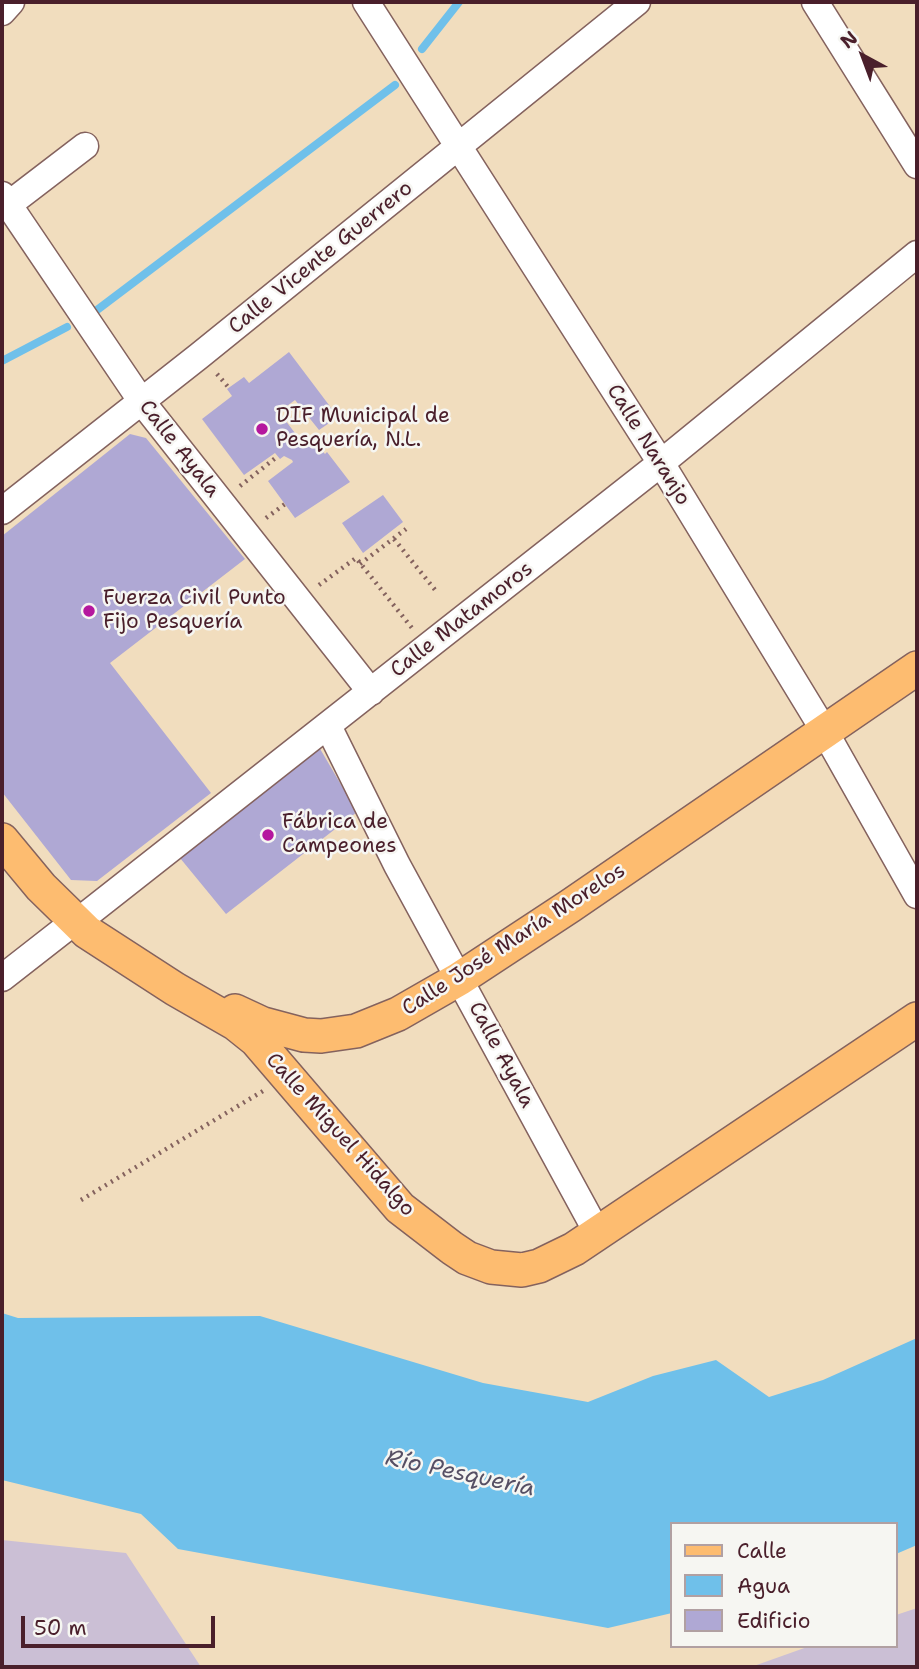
<!DOCTYPE html>
<html>
<head>
<meta charset="utf-8">
<style>
  body { margin:0 }
  #map { position:relative; width:919px; height:1669px; overflow:hidden; background:#f1ddbe; font-family:"Shantell Sans",sans-serif }
  canvas { display:block }
  .frame { position:absolute; inset:0; border:4px solid #4a1f2b; pointer-events:none }
  .legend { position:absolute; left:670px; top:1522px; width:228px; height:126px; box-sizing:border-box; background:#f6f6f2; border:2px solid #b1a0a2; margin:0; padding:9px 12px; list-style:none; font-size:21px; color:#4a1f2b }
  .legend li { display:flex; align-items:center; gap:14px; height:35px }
  .legend b { width:35px; border:2px solid #b1a0a2 }
  .north { position:absolute; left:828px; top:21px; width:70px; height:70px; -webkit-text-stroke:5px #f6f6f2; paint-order:stroke; rotate:319deg; font-size:19px; font-weight:700; line-height:28px; text-align:center; color:#4a1f2b }
  .north::after { content:''; display:block; margin:auto; width:24px; height:32px; background:#4a1f2b; clip-path:polygon(50% 0,100% 100%,50% 72%,0 100%) }
  .scale { position:absolute; left:21px; top:1616px; width:194px; height:32px; box-sizing:border-box; border:4px solid #4a1f2b; border-top:0; padding-left:9px; font-size:21px; line-height:24px; white-space:nowrap; color:#4a1f2b; -webkit-text-stroke:5px #f6f6f2; paint-order:stroke }
</style>
</head>
<body>
<div id="map">
<canvas width="919" height="1669"></canvas>
<div class="frame"></div>
<ul class="legend">
<li><b style="height:9px;background:#fdbc70"></b>Calle</li>
<li><b style="height:19px;background:#6fc0ea"></b>Agua</li>
<li><b style="height:19px;background:#afa8d4"></b>Edificio</li>
</ul>
<div class="north">N</div>
<div class="scale">50 m</div>
</div>
<script>
const ctx = document.querySelector('canvas').getContext('2d');
ctx.lineJoin = 'round';
function fillPath(path, color) { ctx.fillStyle = color; ctx.fill(path, 'evenodd'); }
const toPath = rows => new Path2D(rows.map(r => 'M' + r).join(''));
function strokePath(path, color, width, dash) { ctx.strokeStyle = color; ctx.lineWidth = width; ctx.lineCap = dash ? 'butt' : 'round'; ctx.setLineDash(dash || []); ctx.stroke(path); }
function label(font, color, halo, rows, align = 'center') {
  ctx.font = font + ' "Shantell Sans",sans-serif'; ctx.lineWidth = 5; ctx.setLineDash([]); ctx.textBaseline = 'middle'; ctx.strokeStyle = halo; ctx.fillStyle = color; for (const [text, x, y, turn = 0] of rows) {
    ctx.save(); ctx.translate(x, y); ctx.rotate((+turn || 0) * Math.PI / 180); ctx.textAlign = isNaN(turn) ? turn : align; if (halo) ctx.strokeText(text, 0, 0); ctx.fillText(text, 0, 0); ctx.restore();
  }
}
const industrial = toPath([
  [2,1540,126,1553,201,1667,2,1667],
  [917,1608,917,1667,751,1667,810,1646,896,1646,896,1615]
]);
const water = toPath([
  [2,1313,18,1318,260,1316,483,1383,588,1402,653,1376,716,1360,769,1397,823,1380,917,1338,917,1545,896,1554,896,1524,672,1524,672,1613,608,1628,178,1549,141,1514,2,1480]
]);
const stream = toPath([
  [422,49,459,2],
  [97,310,395,85],
  [2,361,67,327]
]);
const building = toPath([
  [289,352,338,417,319,430,295,400,279,412,298,437,312,439,325,454,327,452,350,482,295,518,268,481,293,462,292,460,284,456,280,459,275,453,244,475,202,419,232,396,227,389,244,377,249,383],
  [130,434,146,438,245,559,110,663,211,793,97,881,71,880,2,792,2,536],
  [383,495,403,522,363,553,342,523],
  [319,747,357,812,226,914,180,858]
]);
const path = toPath([
  [217,374,229,388],
  [240,486,278,456],
  [266,518,285,504],
  [394,539,436,591],
  [360,564,406,529],
  [319,585,356,558,412,628],
  [81,1200,263,1091]
]);
const minor = toPath([
  [366,2,661,463,825,732,917,895],
  [815,2,917,165],
  [2,12,11,2],
  [2,195,142,402,371,692],
  [8,205,85,146],
  [2,511,199,356,637,2],
  [328,726,397,865,598,1234],
  [2,978,75,921,85,916,661,463,917,254]
]);
const major = toPath([
  [2,840,41,887,87,932,175,989,236,1024,256,1040,400,1208,452,1248,467,1258,491,1267,522,1270,539,1266,574,1249,917,1019],
  [235,1011,263,1024,304,1035,321,1036,356,1031,398,1014,459,979,570,906,917,668]
]);
const markers = [
  [262,429,7,"#b5179e"],
  [89,611,7,"#b5179e"],
  [268,835,7,"#b5179e"]
];
const streetNames = [
  ["Calle Vicente Guerrero",321,258,-39],
  ["Calle Naranjo",648,445,58],
  ["Calle Ayala",179,449,52],
  ["Calle Matamoros",462,620,-38],
  ["Calle José María Morelos",514,940,-33],
  ["Calle Ayala",501,1055,62],
  ["Calle Miguel Hidalgo",340,1135,48]
];
const poiNames = [
  ["DIF Municipal de",276,417],
  ["Pesquería, N.L.",276,441],
  ["Fuerza Civil Punto",103,599],
  ["Fijo Pesquería",103,623],
  ["Fábrica de",282,823],
  ["Campeones",282,847]
];
const waterNames = [
  ["Río Pesquería",460,1474,12]
];
fillPath(industrial, '#cbbfd5');
fillPath(water, '#6fc0ea');
strokePath(stream, '#6fc0ea', 8);
fillPath(building, '#afa8d4');
strokePath(minor, '#84625e', 29);
strokePath(major, '#84625e', 36);
strokePath(path, '#84625e', 4.5, [2, 5]);
strokePath(minor, '#fff', 26);
strokePath(major, '#fdbc70', 33);
for (const [x, y, r, color] of markers) { const dot = new Path2D(); dot.arc(x, y, r, 0, 2 * Math.PI); ctx.fillStyle = color; ctx.fill(dot); strokePath(dot, '#f6f6f2', 2.5); }
label('21px', '#4a1f2b', '#f6f6f2', streetNames);
label('21px', '#4a1f2b', '#f6f6f2', poiNames, 'left');
label('italic 23px', '#554f64', '#f6f6f2', waterNames);
</script>
</body>
</html>
